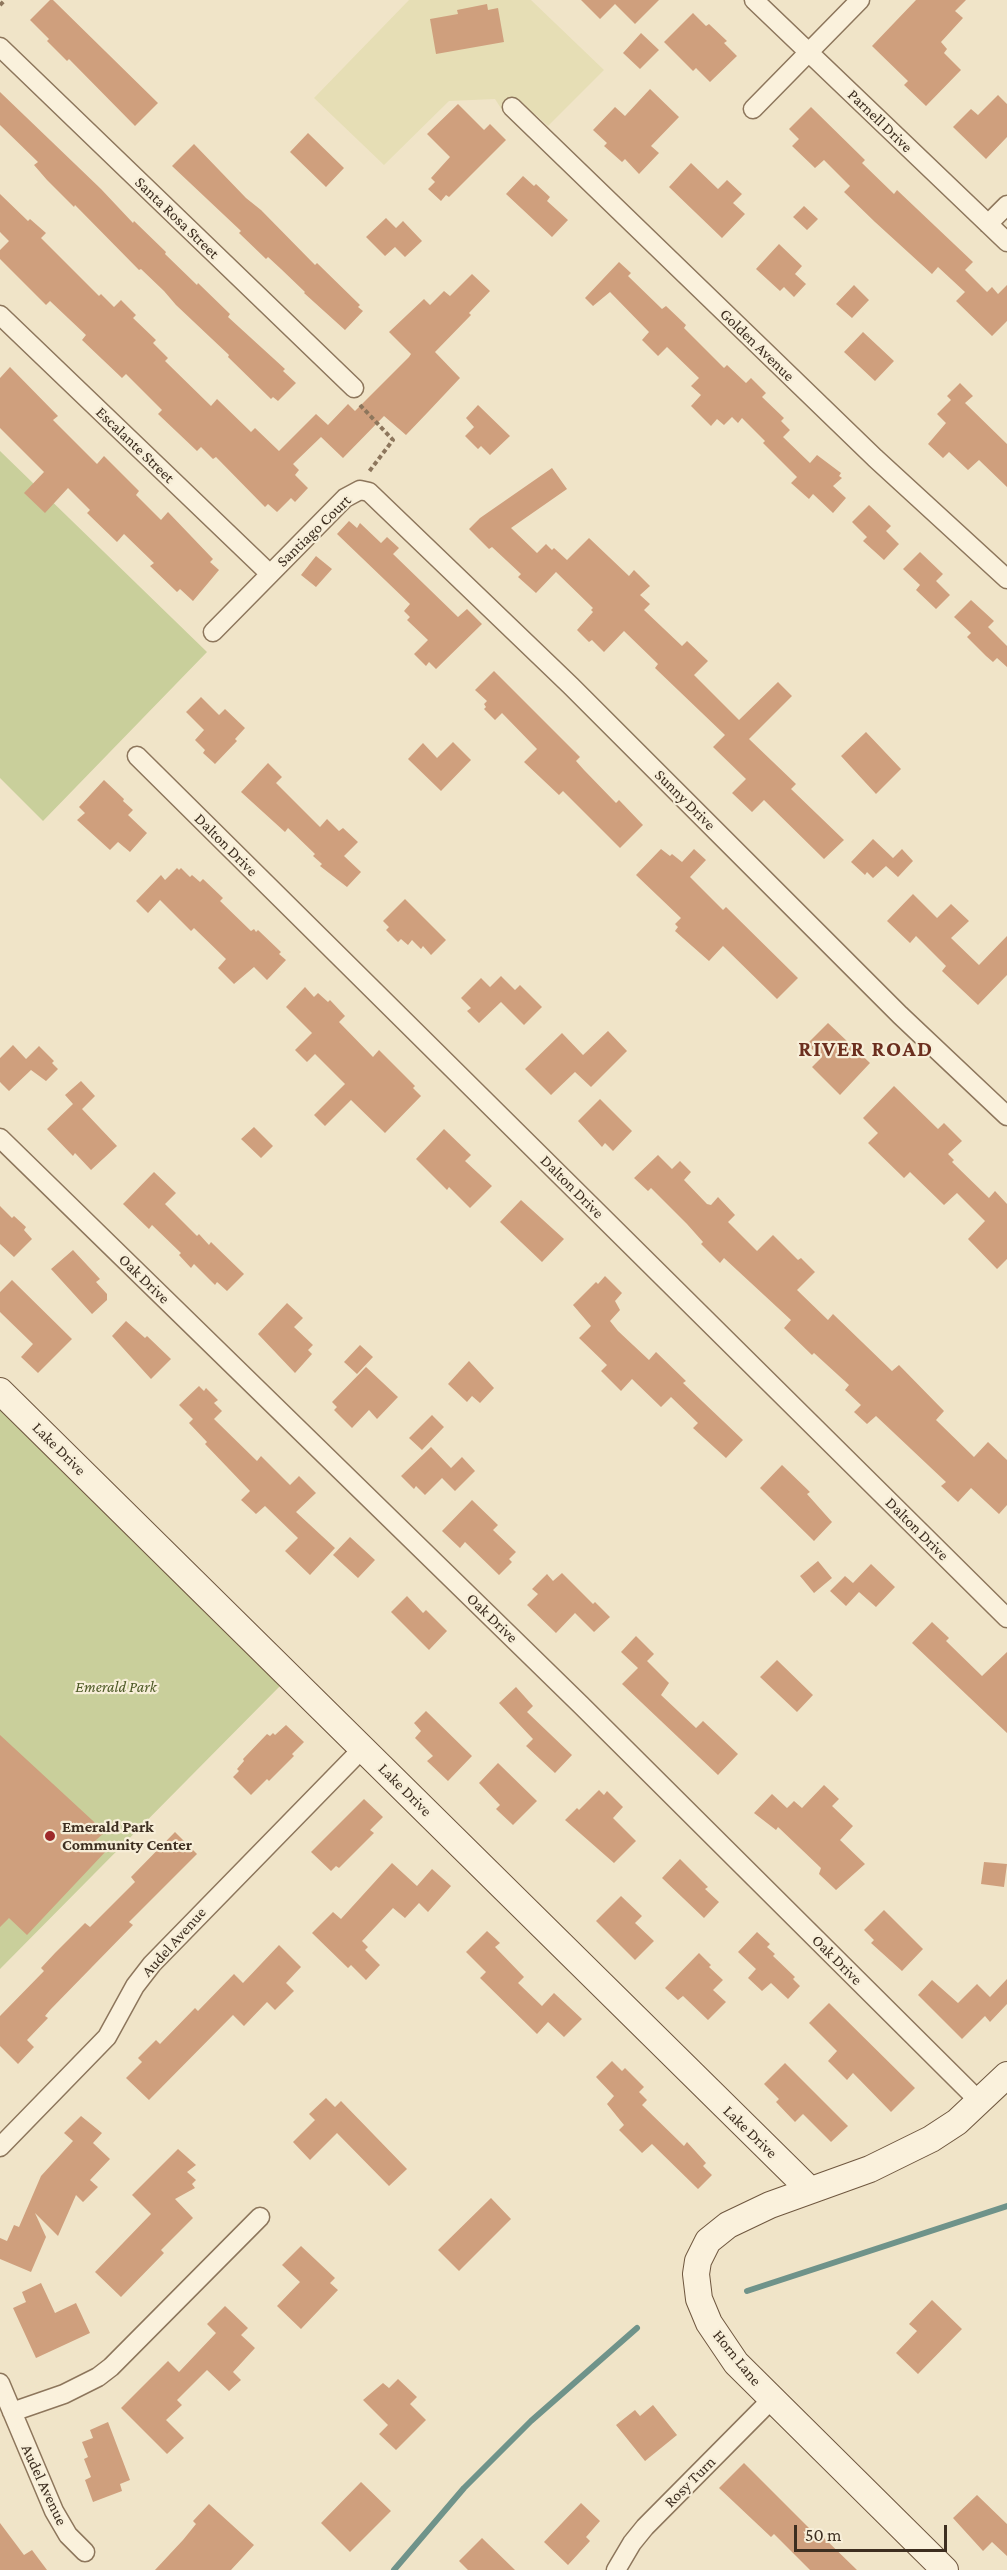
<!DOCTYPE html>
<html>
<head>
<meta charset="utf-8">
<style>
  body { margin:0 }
  #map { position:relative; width:1007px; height:2570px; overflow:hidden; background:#f0e4c8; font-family:"Crimson Pro",serif }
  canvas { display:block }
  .scale { position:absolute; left:794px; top:2525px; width:153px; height:27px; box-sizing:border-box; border:3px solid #3d2e20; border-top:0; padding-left:8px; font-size:18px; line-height:21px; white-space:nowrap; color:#3d2e20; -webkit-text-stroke:4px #f7eed8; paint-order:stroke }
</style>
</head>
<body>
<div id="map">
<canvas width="1007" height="2570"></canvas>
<div class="scale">50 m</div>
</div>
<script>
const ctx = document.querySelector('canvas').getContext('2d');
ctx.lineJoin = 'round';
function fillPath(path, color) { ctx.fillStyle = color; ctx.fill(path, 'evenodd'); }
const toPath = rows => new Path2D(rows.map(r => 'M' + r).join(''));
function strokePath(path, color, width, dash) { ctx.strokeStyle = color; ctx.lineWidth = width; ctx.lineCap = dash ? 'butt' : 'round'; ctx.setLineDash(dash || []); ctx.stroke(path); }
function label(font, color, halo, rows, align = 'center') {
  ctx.font = font + ' "Crimson Pro",serif'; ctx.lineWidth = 4.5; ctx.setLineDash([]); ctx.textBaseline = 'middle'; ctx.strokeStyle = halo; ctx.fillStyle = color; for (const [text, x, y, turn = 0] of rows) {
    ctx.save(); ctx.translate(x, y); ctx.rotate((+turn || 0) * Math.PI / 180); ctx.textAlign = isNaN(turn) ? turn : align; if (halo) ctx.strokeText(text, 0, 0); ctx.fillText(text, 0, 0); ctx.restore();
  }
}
const farmland = toPath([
  [409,0,531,0,604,70,548,126,536,115,504,113,495,99,449,101,384,165,314,98]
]);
const green = toPath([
  [0,451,207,652,43,821,0,778],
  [0,1409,281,1685,0,1969]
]);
const stream = toPath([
  [747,2291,1007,2206],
  [394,2570,464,2488,531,2421,637,2328]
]);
const building = toPath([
  [50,0,53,0,158,103,135,126,69,59,67,61,47,41,49,39,30,20],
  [581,0,659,0,635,24,615,4,600,19],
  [916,0,966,0,955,11,963,18,941,42,947,49,944,53,961,70,926,106,904,85,908,81,872,46],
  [487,4,488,10,498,8,504,42,436,54,430,19,458,14,457,10],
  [693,13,706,26,709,24,727,41,724,43,737,56,710,82,696,68,693,71,664,42],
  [641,33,659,50,640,69,623,53],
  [650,89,679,117,651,146,659,153,639,174,625,159,622,162,604,146,607,143,593,130,615,107,625,116],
  [0,92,101,189,133,223,134,221,166,252,165,254,197,285,198,283,230,314,228,317,285,369,283,371,296,383,278,401,273,397,271,399,228,357,229,355,176,305,164,291,141,269,139,270,75,205,74,207,47,180,34,165,38,162,0,125],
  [998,95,1007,104,1007,137,986,159,953,127,971,109,978,115],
  [458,104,484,130,490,124,506,140,449,197,446,195,441,201,428,189,435,182,431,178,450,157,427,134],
  [811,107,865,160,862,163,894,194,897,190,973,262,965,270,987,292,992,287,998,294,1007,285,1007,321,992,336,956,301,965,292,938,267,932,274,875,222,844,192,850,186,824,160,815,168,792,146,799,139,789,129],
  [308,133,344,168,326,187,290,152],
  [194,144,246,198,261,210,315,265,317,263,360,305,358,307,363,311,345,330,304,293,305,292,281,269,268,257,266,259,239,233,241,231,172,166],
  [691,163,718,189,727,180,742,194,733,203,745,214,722,238,669,187],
  [523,176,534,186,536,184,550,197,547,201,568,220,552,237,506,194],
  [0,194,28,221,30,219,46,233,41,238,99,296,101,294,114,307,121,300,136,315,133,318,156,340,153,343,168,358,165,361,211,406,217,399,251,432,255,428,279,451,316,414,328,425,348,404,355,411,409,357,411,354,389,332,424,299,430,305,444,291,450,296,472,274,490,291,469,313,471,315,435,352,460,378,428,412,406,435,384,416,343,458,321,437,293,464,299,470,295,475,308,488,295,502,291,498,277,512,268,504,265,507,216,457,213,459,201,447,197,451,158,414,162,410,126,374,122,378,82,340,86,335,50,301,46,305,0,259,0,250,9,241,0,232],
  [804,206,818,219,807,230,793,217],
  [386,218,396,228,403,221,422,241,405,257,395,247,385,256,366,237],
  [779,244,802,266,795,274,806,284,794,297,784,287,780,291,756,269],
  [619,262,631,273,628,276,662,309,666,306,686,325,684,328,724,368,727,365,746,383,751,378,766,393,762,397,784,418,781,421,790,430,783,437,810,463,817,455,841,473,839,476,842,478,833,486,846,498,833,513,813,494,809,499,791,483,797,477,763,443,765,441,742,418,738,423,732,417,724,425,717,419,711,426,691,406,701,395,691,386,699,378,667,347,658,356,642,340,649,332,610,292,593,306,585,298],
  [854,285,869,300,852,318,836,304],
  [863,332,894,361,875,381,844,352],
  [10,367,58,416,53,420,97,464,104,456,139,491,136,495,161,520,168,512,213,559,210,562,219,570,193,601,180,589,177,592,150,566,154,563,124,534,117,542,87,513,90,510,68,488,45,513,24,493,44,472,0,428,0,378],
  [960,383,973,396,965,403,1007,444,1007,487,979,460,968,470,949,452,943,458,928,444,946,423,937,414,951,400,947,396],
  [478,405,510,436,490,455,481,446,478,449,465,436,474,427,466,418],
  [552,468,567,489,511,528,537,553,546,544,552,550,554,548,567,560,589,538,629,576,634,570,650,586,640,595,650,604,644,610,682,646,687,641,708,661,694,675,739,720,778,682,792,696,749,739,796,784,791,789,844,840,824,859,764,800,752,812,732,793,746,779,713,747,725,735,655,668,658,664,624,631,604,652,592,640,589,642,577,630,593,612,591,610,593,608,556,572,536,593,518,577,521,574,492,547,489,549,469,529,480,518],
  [869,505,891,526,886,531,899,544,884,560,863,541,867,537,852,522],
  [349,521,357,528,360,523,381,543,387,537,399,548,393,554,458,617,467,609,482,624,436,669,429,662,426,666,414,654,428,640,407,620,410,617,404,611,410,604,337,534],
  [920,552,943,574,936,581,950,595,936,609,916,590,920,585,903,569],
  [316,556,332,569,316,587,301,575],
  [971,600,994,621,988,627,1007,646,1007,667,997,658,993,662,986,656,967,637,971,633,954,617],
  [494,671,580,757,576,761,584,770,616,803,619,800,643,825,620,848,563,791,559,795,524,762,537,749,502,713,495,720,484,709,486,707,484,704,487,701,475,690],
  [201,697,219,715,225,709,245,728,235,739,237,741,215,764,203,753,205,750,195,740,204,730,186,712],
  [866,732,901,769,876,794,841,756],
  [453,742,471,760,441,791,408,759,423,743,437,758],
  [268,763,282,777,276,783,320,827,327,819,339,831,343,828,358,842,344,856,361,872,347,887,320,866,322,864,313,856,315,854,288,828,285,832,241,792],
  [104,780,124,799,123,801,133,810,128,815,147,833,130,852,118,842,110,850,77,820,85,813,79,807],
  [873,839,893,858,902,849,913,861,898,877,886,866,873,878,867,872,865,875,851,862],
  [661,849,670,856,672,854,682,862,694,849,706,860,690,877,723,910,726,907,798,978,777,999,723,946,709,961,675,931,678,927,675,924,681,918,636,875],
  [177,868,179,870,181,868,190,877,192,875,200,882,203,879,223,898,220,901,251,931,254,929,256,932,258,930,281,952,279,954,286,960,267,980,254,967,234,984,218,968,226,959,194,928,191,931,160,900,148,913,136,901,161,875,165,880],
  [913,894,937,918,951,904,969,921,951,938,979,965,1007,936,1007,975,978,1005,942,971,946,966,916,936,910,943,887,921],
  [405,899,446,940,431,955,423,946,421,949,412,940,408,945,401,939,398,942,386,930,389,927,383,921],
  [501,976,515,990,520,985,542,1007,524,1025,501,1002,479,1023,467,1011,471,1008,461,998,481,978,490,987],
  [305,987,314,997,318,993,328,1002,330,1000,345,1016,339,1022,373,1057,379,1050,415,1086,413,1088,421,1096,385,1133,351,1100,325,1126,314,1115,345,1084,315,1054,307,1062,295,1050,312,1033,286,1007],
  [828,1023,870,1063,840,1095,812,1067,821,1058,807,1044],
  [608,1031,627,1051,591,1087,575,1072,551,1095,525,1069,562,1033,583,1055],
  [13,1045,26,1059,39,1046,54,1061,52,1063,58,1069,46,1081,31,1070,9,1091,0,1082,0,1058],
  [81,1081,95,1096,82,1109,117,1146,91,1170,75,1153,73,1156,47,1129,73,1104,65,1095],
  [894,1086,938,1129,944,1123,962,1141,948,1154,954,1160,952,1162,989,1198,995,1191,1007,1204,1007,1259,997,1269,968,1239,985,1221,957,1193,944,1205,910,1172,904,1178,868,1143,878,1133,863,1118],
  [600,1099,632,1131,613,1151,605,1143,602,1147,578,1121],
  [254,1127,273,1146,261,1158,241,1139],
  [444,1129,471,1155,465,1161,492,1186,470,1208,449,1187,447,1190,416,1159],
  [658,1155,672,1169,680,1161,691,1172,684,1180,707,1204,711,1205,718,1197,735,1215,728,1222,757,1251,773,1235,798,1260,801,1258,815,1272,797,1290,828,1320,833,1314,892,1371,899,1365,944,1411,936,1420,974,1457,988,1442,1007,1460,1007,1505,999,1514,971,1488,958,1502,941,1486,946,1482,876,1416,867,1424,854,1412,861,1405,845,1390,849,1385,814,1353,812,1355,784,1328,791,1320,724,1258,720,1263,701,1244,703,1242,687,1224,651,1188,648,1191,634,1178],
  [154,1172,176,1193,165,1204,197,1236,199,1234,209,1245,211,1242,244,1274,227,1291,217,1282,215,1285,194,1264,191,1268,179,1255,181,1253,152,1225,149,1229,123,1204],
  [521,1200,564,1239,542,1262,500,1222],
  [0,1206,12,1218,14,1216,26,1227,24,1230,32,1239,14,1257,0,1244],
  [73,1250,100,1279,96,1282,107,1294,107,1300,92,1314,51,1269],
  [605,1276,622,1293,615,1301,620,1310,610,1321,618,1331,649,1360,656,1352,686,1381,683,1383,743,1440,726,1458,693,1428,698,1423,671,1397,661,1407,632,1379,621,1391,601,1371,607,1365,579,1338,591,1326,573,1305,596,1282,598,1284],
  [12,1280,72,1339,38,1373,21,1357,33,1344,0,1312,0,1292],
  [287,1303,303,1318,294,1327,313,1345,308,1350,312,1354,295,1373,258,1334],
  [126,1321,145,1338,147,1336,171,1359,151,1379,112,1336],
  [360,1345,373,1357,357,1374,344,1362],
  [469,1361,494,1388,480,1403,472,1396,467,1402,448,1384],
  [366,1367,398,1397,377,1419,369,1410,352,1428,334,1410,337,1407,332,1402],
  [199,1386,204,1391,206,1388,218,1400,214,1403,222,1411,214,1419,257,1461,261,1456,290,1485,299,1476,316,1493,296,1512,335,1548,310,1575,285,1551,298,1538,265,1506,256,1514,241,1500,250,1491,205,1444,207,1442,189,1423,193,1419,179,1405],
  [432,1415,444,1427,422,1450,409,1438],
  [431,1447,451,1468,462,1457,475,1471,455,1491,442,1478,425,1495,416,1486,414,1489,401,1476],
  [782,1465,810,1492,807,1494,832,1522,814,1541,760,1488],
  [472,1500,498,1525,493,1530,516,1552,509,1559,512,1562,499,1575,465,1542,460,1548,442,1531],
  [350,1537,375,1560,358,1578,333,1555],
  [818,1561,832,1578,814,1593,800,1576],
  [871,1564,895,1587,876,1607,859,1592,846,1606,830,1591,845,1576,853,1583],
  [562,1573,593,1604,595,1602,610,1617,594,1632,575,1613,556,1633,527,1605,538,1594,532,1589,547,1574,553,1581],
  [407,1596,423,1613,426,1610,447,1631,429,1650,391,1612],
  [932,1622,949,1638,946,1641,982,1676,1007,1652,1007,1733,912,1643],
  [636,1636,654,1654,647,1661,669,1683,661,1695,696,1728,703,1721,738,1754,718,1775,622,1684,638,1668,621,1652],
  [777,1660,813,1695,797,1712,760,1677],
  [516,1687,533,1706,527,1712,572,1755,555,1773,526,1746,533,1739,499,1703],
  [426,1711,472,1756,448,1781,427,1761,433,1756,415,1738,421,1731,414,1723],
  [286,1725,304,1742,292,1754,294,1756,269,1781,267,1779,251,1795,233,1777,239,1771,237,1769,244,1761,243,1759,267,1734,270,1736,273,1733,275,1735],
  [0,1735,105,1832,96,1840,107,1850,27,1935,9,1918,0,1927],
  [498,1763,537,1801,513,1825,496,1809,500,1805,479,1783],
  [824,1785,839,1799,832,1806,853,1826,840,1840,865,1864,836,1890,819,1874,821,1868,778,1827,776,1830,754,1813,772,1794,787,1808,794,1801,802,1808],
  [599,1790,604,1795,607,1791,623,1807,613,1818,636,1841,614,1863,565,1820,577,1808,579,1810],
  [364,1799,383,1817,370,1830,374,1833,339,1868,336,1866,331,1871,311,1852],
  [175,1832,197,1854,129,1922,133,1925,50,2010,45,2016,48,2018,27,2040,34,2047,18,2064,0,2046,0,2016,44,1971,41,1968,55,1953,85,1923,90,1927,135,1882,131,1877],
  [680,1859,708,1887,705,1889,719,1902,704,1918,662,1878],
  [984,1862,1007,1864,1004,1887,981,1884],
  [392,1863,417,1886,432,1869,451,1886,428,1912,419,1903,405,1918,393,1908,362,1941,368,1947,365,1950,380,1965,366,1980,351,1965,348,1968,312,1933,333,1912,341,1919],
  [621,1896,642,1916,635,1923,654,1941,635,1960,596,1921],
  [884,1910,923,1949,902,1971,871,1943,874,1940,864,1930],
  [487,1931,500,1943,495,1947,524,1977,518,1983,542,2006,554,1993,582,2019,564,2037,548,2022,537,2034,480,1978,486,1972,466,1952],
  [757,1932,770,1944,767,1947,775,1954,773,1956,795,1977,793,1979,800,1986,788,1999,771,1983,762,1991,748,1978,756,1969,738,1952],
  [279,1945,301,1967,286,1983,294,1991,275,2010,267,2002,244,2026,233,2015,149,2100,126,2078,142,2062,138,2058,156,2040,160,2044,195,2008,198,2011,234,1974,243,1983],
  [699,1953,711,1965,709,1967,723,1980,713,1990,726,2002,708,2020,683,1996,678,2000,665,1988],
  [1007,1979,1007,2004,990,2022,985,2016,962,2039,918,1995,932,1980,958,2003,977,1984,990,1997],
  [829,2003,915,2088,891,2112,853,2073,847,2080,828,2061,837,2051,809,2023],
  [612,2061,622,2071,625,2068,644,2087,639,2092,647,2100,642,2105,684,2146,687,2142,706,2163,703,2166,712,2175,698,2189,652,2144,642,2153,619,2130,624,2125,607,2104,614,2096,596,2077],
  [785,2063,848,2126,831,2142,803,2114,795,2122,776,2102,779,2099,764,2084],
  [326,2098,335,2107,341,2101,407,2169,389,2186,337,2133,310,2160,293,2142,315,2120,309,2114],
  [81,2116,102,2133,93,2143,110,2159,90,2180,98,2187,83,2202,76,2195,58,2236,35,2213,46,2237,31,2272,0,2259,0,2238,7,2241,14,2225,19,2227,41,2176,73,2141,64,2133],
  [178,2149,196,2165,187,2172,196,2180,192,2184,195,2188,175,2199,193,2218,161,2250,164,2253,121,2297,95,2272,151,2214,132,2195],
  [491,2198,511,2219,459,2271,438,2250],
  [301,2246,335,2278,330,2283,338,2290,301,2329,277,2306,300,2282,282,2265],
  [41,2283,55,2313,76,2303,90,2333,36,2358,13,2308,26,2302,22,2292],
  [932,2300,962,2329,918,2374,896,2353,917,2331,909,2324],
  [225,2306,248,2328,241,2335,255,2348,233,2372,241,2380,229,2391,207,2370,177,2400,182,2405,166,2420,184,2438,167,2454,121,2408,168,2361,179,2372,216,2333,207,2324],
  [398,2379,417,2397,410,2404,426,2420,396,2450,379,2434,388,2425,363,2400,383,2383,389,2388],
  [653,2405,677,2435,645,2461,616,2425,635,2410,640,2416],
  [108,2422,130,2480,120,2484,122,2491,93,2502,85,2480,91,2477,84,2459,88,2457,82,2442,93,2438,90,2430],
  [744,2463,819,2538,821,2535,857,2570,810,2570,774,2534,771,2537,719,2488],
  [361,2482,391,2511,350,2552,321,2523],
  [977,2495,1007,2524,1007,2556,992,2542,983,2551,953,2518],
  [581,2503,600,2521,586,2537,590,2541,568,2565,544,2542],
  [209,2504,254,2545,231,2570,155,2570,183,2540,196,2524,193,2521],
  [0,2523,24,2555,32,2550,47,2570,0,2570],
  [482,2538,515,2570,468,2570,459,2561]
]);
const path = toPath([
  [0,5,5,0],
  [360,405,393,440,368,473]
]);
const street = toPath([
  [754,0,1007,242],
  [0,47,354,388],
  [512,107,875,458,1007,579],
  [753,109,860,0],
  [988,224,1007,205],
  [0,315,270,574],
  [213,632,345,498,360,490,369,492,571,686,900,1015,1007,1116],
  [137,756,1007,1618],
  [0,1138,581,1705,980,2102],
  [0,2147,107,2037,135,1986,152,1964,363,1748],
  [0,2383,54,2511,68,2535,85,2552],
  [12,2412,64,2394,98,2377,111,2367,260,2217],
  [616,2570,632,2543,645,2527,772,2399]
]);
const secondary = toPath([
  [0,1391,809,2189],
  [945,2570,736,2363,709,2323,699,2299,696,2274,698,2261,708,2241,728,2225,770,2205,870,2169,931,2139,957,2122,1007,2075]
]);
const markers = [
  [50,1836,6,"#9e2a2b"]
];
const streetNames = [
  ["Parnell Drive",880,121,44],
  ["Santa Rosa Street",177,218,44],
  ["Golden Avenue",757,345,44],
  ["Escalante Street",135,445,44],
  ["Santiago Court",314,531,-44],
  ["Sunny Drive",685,800,45],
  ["Dalton Drive",226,845,45],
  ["Dalton Drive",572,1187,45],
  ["Oak Drive",144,1279,44],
  ["Lake Drive",59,1449,45],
  ["Dalton Drive",917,1529,45],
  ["Oak Drive",492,1618,44],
  ["Lake Drive",405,1790,45],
  ["Audel Avenue",174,1942,-48],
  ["Oak Drive",837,1960,45],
  ["Lake Drive",750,2132,44],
  ["Horn Lane",737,2358,51],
  ["Rosy Turn",690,2482,-45],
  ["Audel Avenue",44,2485,65]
];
const parkNames = [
  ["Emerald Park",116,1687]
];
const poiNames = [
  ["Emerald Park",62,1827],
  ["Community Center",62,1845]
];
const districtNames = [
  ["RIVER ROAD",866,1049]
];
fillPath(farmland, '#e6deb5');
fillPath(green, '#c9cf9b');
strokePath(stream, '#6f938a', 6);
fillPath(building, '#cf9f7d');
strokePath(street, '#8d765c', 21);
strokePath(secondary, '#6f573f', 28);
strokePath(path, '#8d765c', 4, [4.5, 3]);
strokePath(street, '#faf1dc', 18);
strokePath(secondary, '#faf1dc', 26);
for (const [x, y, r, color] of markers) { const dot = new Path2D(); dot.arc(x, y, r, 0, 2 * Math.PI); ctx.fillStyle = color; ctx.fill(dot); strokePath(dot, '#f7eed8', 2); }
label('16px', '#3d2e20', '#f7eed8', streetNames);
label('italic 16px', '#4d5a26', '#f7eed8', parkNames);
label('bold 16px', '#3d2e20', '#f7eed8', poiNames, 'left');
ctx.letterSpacing = '1.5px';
label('bold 22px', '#6b2e1e', '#f7eed8', districtNames);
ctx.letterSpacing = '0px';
</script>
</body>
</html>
